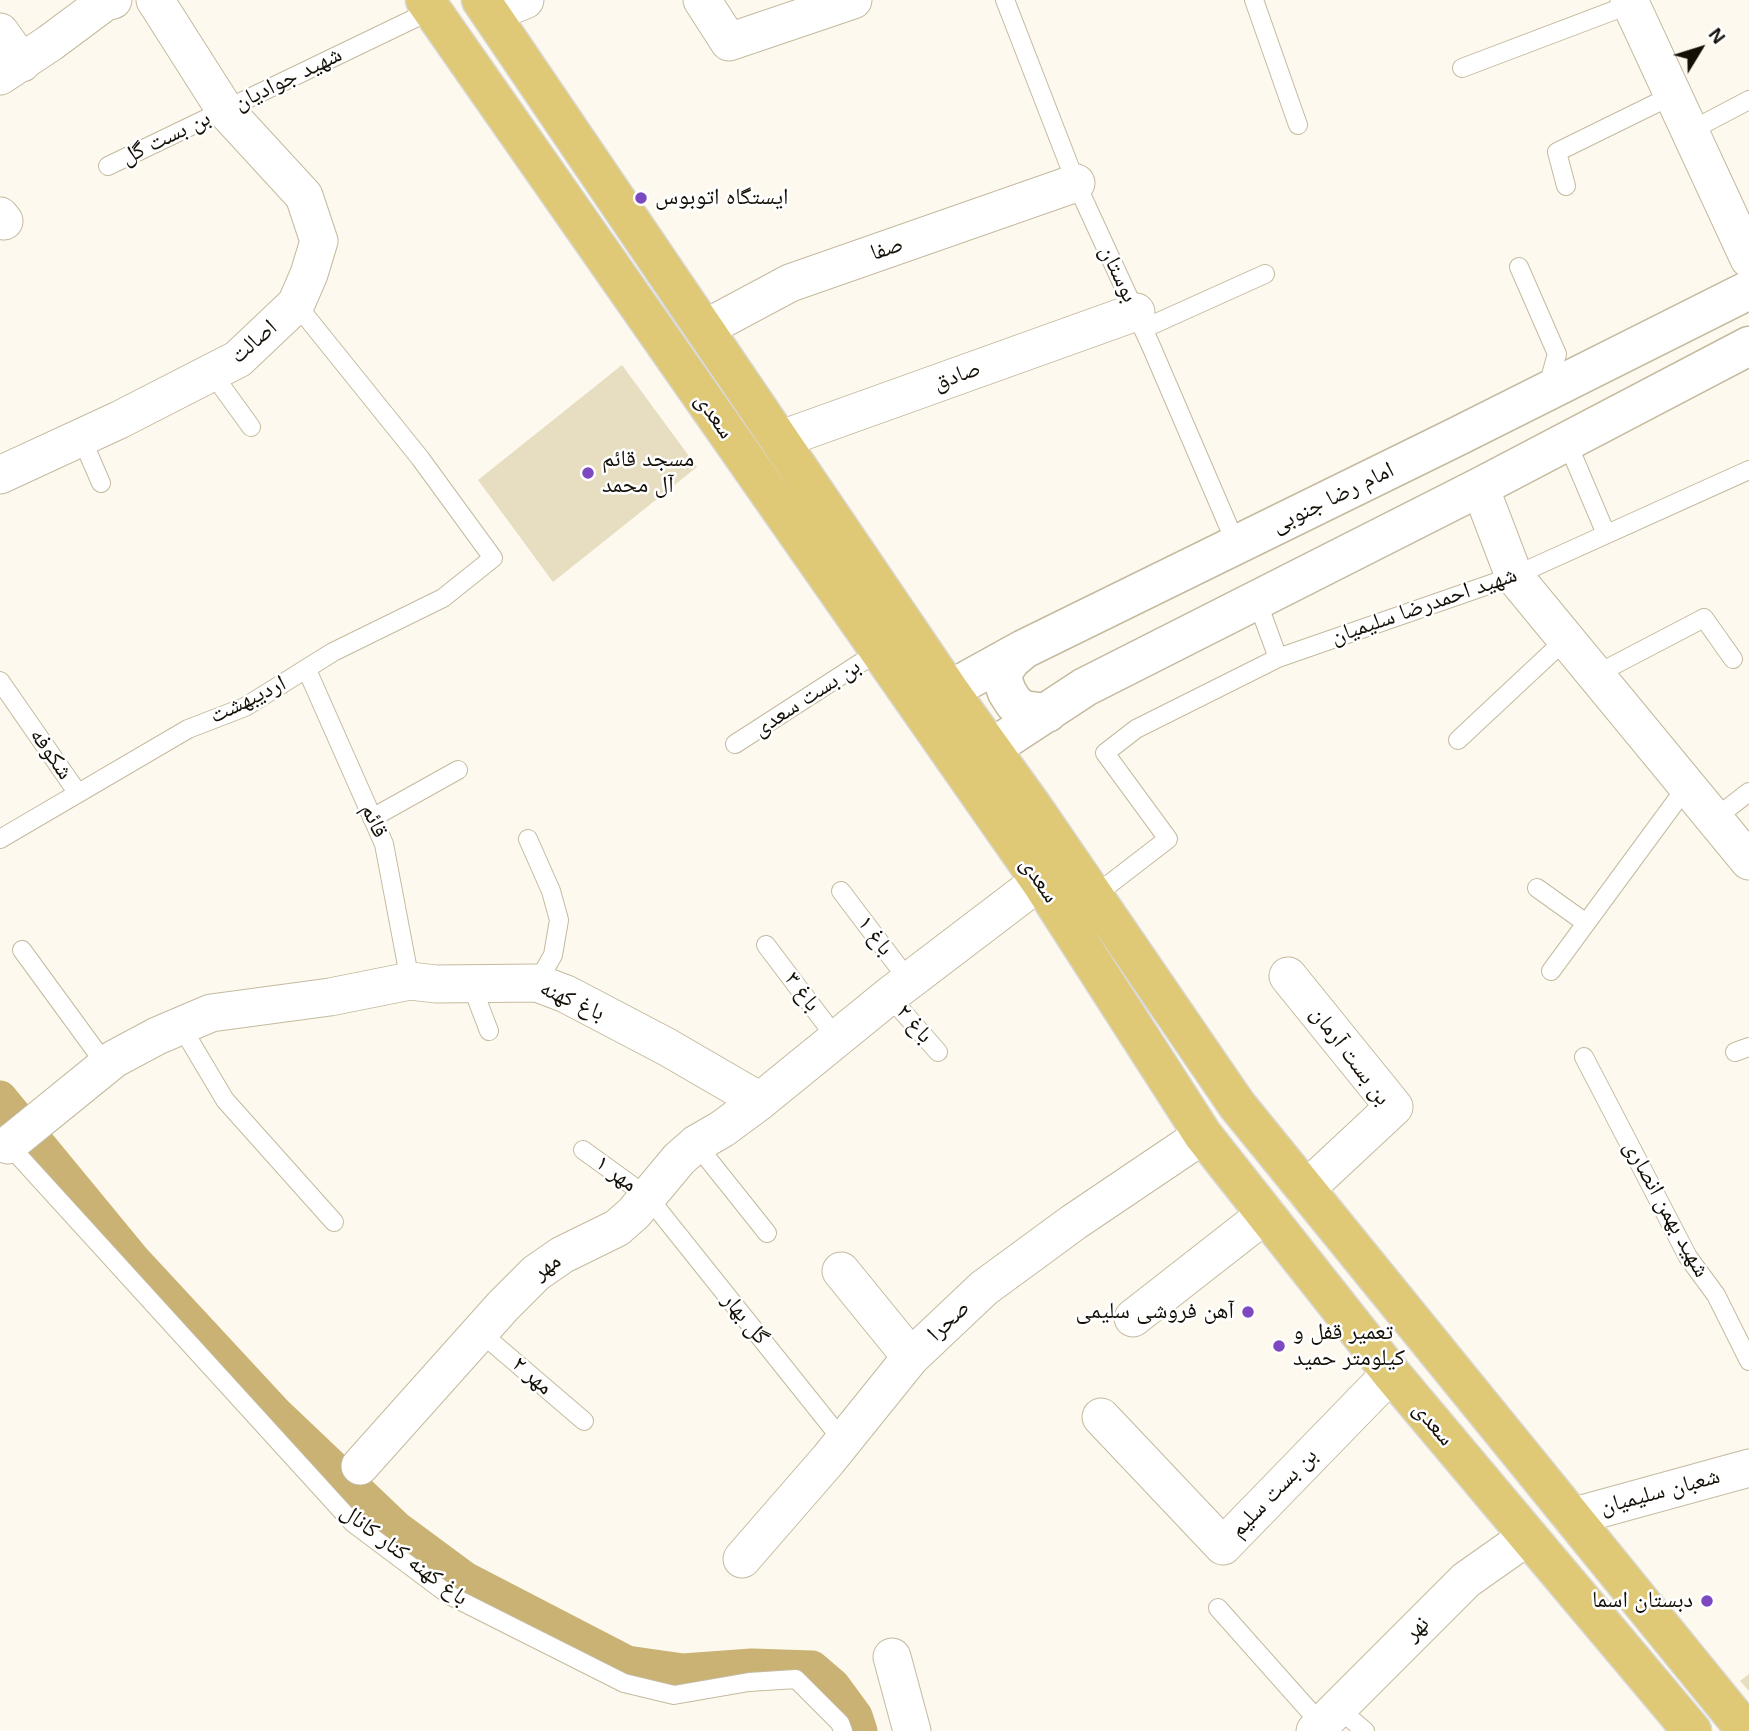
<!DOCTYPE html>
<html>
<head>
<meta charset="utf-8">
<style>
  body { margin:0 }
  #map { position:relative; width:1749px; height:1731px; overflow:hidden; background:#fdf9ee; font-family:Helvetica,sans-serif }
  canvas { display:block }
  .north { position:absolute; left:1665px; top:14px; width:70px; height:70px; -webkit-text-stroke:5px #fff; paint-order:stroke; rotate:52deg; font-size:19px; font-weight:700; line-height:28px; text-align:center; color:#141007 }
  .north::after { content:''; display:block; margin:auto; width:24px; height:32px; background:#141007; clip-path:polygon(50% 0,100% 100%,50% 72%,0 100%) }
</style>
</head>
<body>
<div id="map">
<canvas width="1749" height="1731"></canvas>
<div class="north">N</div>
</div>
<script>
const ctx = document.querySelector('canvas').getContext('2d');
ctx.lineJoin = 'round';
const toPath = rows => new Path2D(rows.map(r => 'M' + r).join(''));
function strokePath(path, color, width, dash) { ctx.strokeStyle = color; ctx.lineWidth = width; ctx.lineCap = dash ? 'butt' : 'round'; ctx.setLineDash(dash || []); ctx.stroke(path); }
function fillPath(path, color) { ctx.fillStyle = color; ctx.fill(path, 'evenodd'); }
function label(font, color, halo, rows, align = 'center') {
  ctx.font = font + ' Helvetica,"Noto Naskh Arabic",sans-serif'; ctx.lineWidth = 5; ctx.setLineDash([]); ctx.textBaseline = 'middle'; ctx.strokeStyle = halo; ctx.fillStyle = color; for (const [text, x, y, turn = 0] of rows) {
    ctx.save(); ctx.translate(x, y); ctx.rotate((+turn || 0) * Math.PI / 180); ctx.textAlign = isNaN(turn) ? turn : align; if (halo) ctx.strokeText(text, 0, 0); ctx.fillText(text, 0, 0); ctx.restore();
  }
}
const canal = toPath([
  [0,1098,135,1262,275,1413,396,1528,465,1579,627,1663,683,1671,752,1666,812,1668,833,1686,855,1716,860,1731]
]);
const building = toPath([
  [622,365,697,467,553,582,478,480],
  [1749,1674,1749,1691,1740,1681]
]);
const lane = toPath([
  [1005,0,1076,183,1151,346,1237,546],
  [1254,0,1298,125],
  [1462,68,1631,4],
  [1690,131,1749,100],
  [108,166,432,10],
  [1566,186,1557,152,1673,95],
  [1519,267,1557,354,1547,389],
  [1143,329,1265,274],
  [212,373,251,427],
  [81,437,101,483],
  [1567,442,1606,534],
  [1256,598,1278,658],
  [307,670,384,844,410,981],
  [1595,675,1704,618,1733,659],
  [0,681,77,792],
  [1458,740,1566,639],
  [735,744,879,651],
  [372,818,458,770],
  [1714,819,1749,792],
  [0,839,188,729,245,707,333,652,443,598,493,558,420,458,296,304],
  [528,839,551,891,559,920,553,955,537,983],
  [1537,888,1586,923],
  [841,891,909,981],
  [1094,896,1168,839,1105,753,1136,729,1278,658,1514,576,1749,470],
  [766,945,837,1039],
  [22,950,106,1065],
  [1551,971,1687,786],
  [471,984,489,1031],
  [889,996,938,1052],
  [181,1026,225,1100,334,1222],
  [1735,1052,1749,1047],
  [1584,1057,1688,1257,1716,1295,1749,1361],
  [6,1142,353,1523,449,1595,624,1683,674,1695,749,1682,796,1679,840,1723,843,1731],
  [696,1144,767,1233],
  [583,1150,648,1197,843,1441],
  [480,1332,584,1421],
  [1218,1608,1322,1725],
  [1338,1708,1365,1731]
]);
const street = toPath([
  [702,0,729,42,853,0],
  [1629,0,1749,259],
  [490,14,525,0],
  [0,32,22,63],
  [0,76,50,43,105,2,113,0],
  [0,216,4,221],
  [704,329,790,283,1076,183],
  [779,440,1136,312],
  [0,475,119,420,238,359,296,304,309,274,319,241,304,196,225,110,155,0],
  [1480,487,1514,576,1749,861],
  [1288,976,1394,1107,1305,1190],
  [8,1145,114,1059,157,1036,211,1013,330,997,410,981,436,984,537,983,566,994,667,1047,760,1101],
  [841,1271,911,1357],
  [1133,1318,1266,1214],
  [1101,1417,1223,1546,1391,1373],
  [360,1466,503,1306,536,1273,562,1255,617,1228,634,1213,679,1159,696,1144,722,1129,760,1101,889,996,1040,881],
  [1571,1517,1749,1468],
  [742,1559,828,1460,911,1357,984,1288,1074,1222,1203,1135],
  [892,1657,912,1731],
  [1315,1731,1466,1580,1527,1537]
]);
const secondary = toPath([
  [1024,649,1011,660,1005,669,1002,678,1007,692,1014,703,1023,710,1047,713],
  [919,707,1024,649,1456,437,1749,290],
  [963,767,1085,687,1480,487,1749,346]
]);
const primary = toPath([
  [425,0,1040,881,1203,1135,1391,1373,1692,1731],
  [481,0,949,690,1033,807,1237,1105,1746,1731]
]);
const markers = [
  [641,198,7,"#7d49c0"],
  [588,473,7,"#7d49c0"],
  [1248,1312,7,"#7d49c0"],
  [1279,1346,7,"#7d49c0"],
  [1707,1601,7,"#7d49c0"]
];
const streetNames = [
  ["شهید جوادیان",288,79,-26],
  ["بن بست گل",166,138,-26],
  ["صفا",887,249,-19],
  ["بوستان",1118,274,65],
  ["اصالت",254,342,-41],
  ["صادق",957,376,-20],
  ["سعدی",714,416,55],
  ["امام رضا جنوبی",1333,498,-26],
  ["شهید احمدرضا سلیمیان",1424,606,-19],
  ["بن بست سعدی",807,698,-33],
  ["اردیبهشت",248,700,-26],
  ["شکوفه",51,754,55],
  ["قائم",374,821,66],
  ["سعدی",1039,880,56],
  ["باغ ۱",875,936,53],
  ["باغ ۳",802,992,53],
  ["باغ کهنه",572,1001,24],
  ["باغ ۲",914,1024,49],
  ["بن بست آرمان",1350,1056,53],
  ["مهر ۱",616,1174,36],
  ["شهید بهمن انصاری",1666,1209,61],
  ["مهر",547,1267,-36],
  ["گل بهار",745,1319,51],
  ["صحرا",949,1321,-44],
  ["مهر ۲",532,1376,41],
  ["سعدی",1433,1424,50],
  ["شعبان سلیمیان",1660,1492,-15],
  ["بن بست سلیم",1274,1493,-46],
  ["باغ کهنه کنار کانال",404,1555,37],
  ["نهر",1417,1629,-45]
];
const poiNames = [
  ["ایستگاه اتوبوس",655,198],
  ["مسجد قائم",602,460],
  ["آل محمد",602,486],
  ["آهن فروشی سلیمی",1234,1312,"right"],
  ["تعمیر قفل و",1293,1333],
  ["کیلومتر حمید",1293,1359],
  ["دبستان اسما",1693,1601,"right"]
];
strokePath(canal, '#c9b273', 35);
fillPath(building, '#e7ddc1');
strokePath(lane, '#c4ba9f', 20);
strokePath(street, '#c4ba9f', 39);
strokePath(secondary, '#c4ba9f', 41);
strokePath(primary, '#d9d9d7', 41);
strokePath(lane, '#fff', 18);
strokePath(street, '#fff', 37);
strokePath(secondary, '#fff', 38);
strokePath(primary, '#dfc876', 38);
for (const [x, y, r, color] of markers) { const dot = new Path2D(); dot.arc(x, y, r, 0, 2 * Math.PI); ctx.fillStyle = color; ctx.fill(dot); strokePath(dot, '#fff', 2.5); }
label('23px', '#141007', '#fff', streetNames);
label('23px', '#141007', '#fff', poiNames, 'left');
</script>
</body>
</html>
